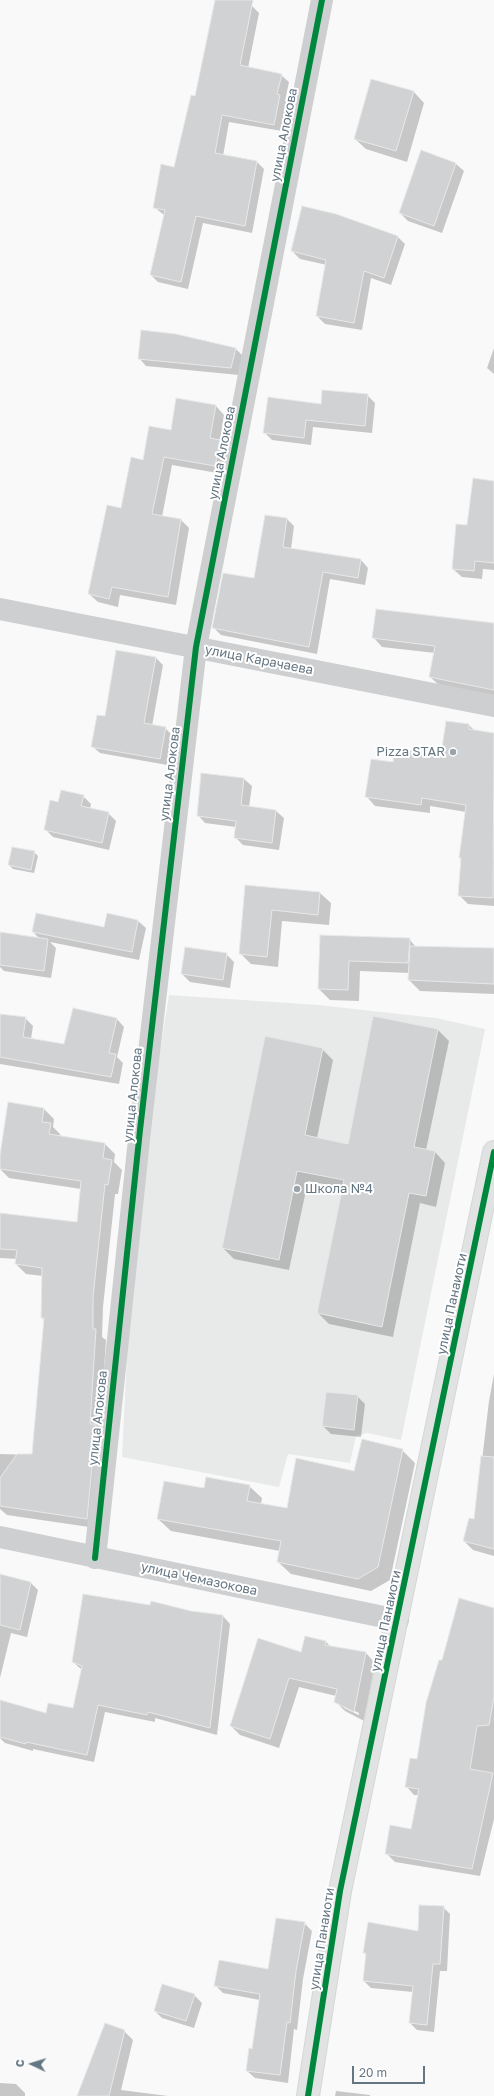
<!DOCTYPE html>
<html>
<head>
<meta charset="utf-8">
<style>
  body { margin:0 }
  #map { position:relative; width:494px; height:2096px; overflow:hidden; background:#f9f9f9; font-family:"Golos Text",sans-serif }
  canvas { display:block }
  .north { position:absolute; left:12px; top:2044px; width:40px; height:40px; -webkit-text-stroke:3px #fff; paint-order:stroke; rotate:274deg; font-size:11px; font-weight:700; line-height:16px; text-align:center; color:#657683 }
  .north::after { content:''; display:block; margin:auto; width:14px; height:18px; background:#657683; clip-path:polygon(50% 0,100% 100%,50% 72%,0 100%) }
  .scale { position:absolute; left:352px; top:2066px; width:73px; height:18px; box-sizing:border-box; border:2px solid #657683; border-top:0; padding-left:5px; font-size:12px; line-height:14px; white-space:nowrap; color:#657683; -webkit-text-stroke:3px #fff; paint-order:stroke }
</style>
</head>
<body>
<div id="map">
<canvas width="494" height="2096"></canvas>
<div class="north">С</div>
<div class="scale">20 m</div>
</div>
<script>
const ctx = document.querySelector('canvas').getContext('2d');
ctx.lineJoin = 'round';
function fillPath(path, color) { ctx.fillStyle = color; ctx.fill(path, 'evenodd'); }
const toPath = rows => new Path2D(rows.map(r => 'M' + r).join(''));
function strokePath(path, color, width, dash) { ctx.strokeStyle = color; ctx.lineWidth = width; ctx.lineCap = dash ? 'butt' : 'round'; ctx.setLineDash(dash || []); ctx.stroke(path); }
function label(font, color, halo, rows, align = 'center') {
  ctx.font = font + ' "Golos Text",sans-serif'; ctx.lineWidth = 4; ctx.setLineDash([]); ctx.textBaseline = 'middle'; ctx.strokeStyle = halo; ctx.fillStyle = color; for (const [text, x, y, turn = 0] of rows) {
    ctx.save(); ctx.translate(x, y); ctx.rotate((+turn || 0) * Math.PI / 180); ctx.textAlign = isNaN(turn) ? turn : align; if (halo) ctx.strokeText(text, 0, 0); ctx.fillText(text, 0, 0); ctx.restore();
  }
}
const built = toPath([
  [169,995,318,1005,436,1018,485,1029,401,1440,367,1433,356,1436,350,1463,288,1454,279,1487,122,1457,131,1276,152,1101]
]);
const shadow = toPath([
  [252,6,259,13,248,68,281,75,289,82,285,101,287,103,282,131,229,122,223,156,257,162,264,169,252,233,203,223,188,289,158,282,151,275,164,215,154,207,175,168,195,97],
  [414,92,424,103,407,162,366,149,355,139],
  [422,152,456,164,464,171,442,233,408,221,400,213],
  [398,237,405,244,391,285,371,278,362,330,325,324,317,316,327,265,300,259,292,251],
  [235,348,243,356,239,375,146,366,139,358],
  [494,348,494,374,487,368],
  [367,395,375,403,372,433,313,427,311,445,272,440,264,432,322,405],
  [177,399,216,406,224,415,220,441,228,449,223,474,172,465,162,517,181,520,189,528,176,605,120,595,118,607,98,602,89,594,143,461,171,432],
  [494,482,494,570,483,569,482,579,462,577,453,569,468,526],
  [287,519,294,526,291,549,361,560,368,568,365,585,330,579,317,654,221,635,214,628,255,580],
  [494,624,494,696,439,685,430,677,435,653,382,647,374,638],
  [156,658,163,665,152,726,165,728,172,735,167,765,100,753,92,746,106,717],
  [469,725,475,731,494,734,494,906,468,904,459,895,462,860,460,858,466,812,430,806,430,813,375,806,367,797,394,764,442,755],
  [244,779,252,786,249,807,276,811,284,818,279,850,243,845,235,837,236,827,205,823,198,815],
  [83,796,91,804,90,809,108,813,116,821,109,850,53,837,45,829,59,803],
  [34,852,38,856,34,873,13,869,9,865],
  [246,886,320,893,331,903,329,925,282,921,278,967,251,964,240,953],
  [107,915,138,921,146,928,139,960,50,942,56,948,51,978,4,971,0,967,0,938,40,939,33,932,105,928],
  [321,936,409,939,416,947,494,949,494,994,420,991,409,980,410,973,360,971,359,1001,330,1000,319,989],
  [226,954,234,962,230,988,190,982,182,974],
  [0,1015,25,1018,33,1026,31,1039,65,1046,117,1019,124,1027,117,1057,123,1063,119,1084,0,1064],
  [374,1017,438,1030,449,1041,426,1150,435,1152,445,1163,436,1207,420,1203,393,1337,329,1324,318,1313,344,1188,308,1181,289,1270,234,1259,223,1248,322,1049,333,1060,317,1138,349,1145],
  [44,1109,54,1119,53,1127,60,1134,60,1137,105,1144,115,1154,114,1162,122,1170,118,1194,115,1194,103,1307,102,1337,106,1340,100,1429,96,1528,7,1515,0,1509,0,1454,33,1455,45,1320,42,1318,43,1276,26,1274,16,1264,17,1259,0,1258,0,1214,78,1223,81,1189,9,1178,0,1169,0,1166],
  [494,1374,494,1556,473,1550,464,1541,475,1520,489,1401],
  [357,1396,365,1404,361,1437,331,1434,323,1426],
  [402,1450,415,1463,390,1580,371,1591,291,1574,278,1562,280,1551,171,1531,158,1519,205,1489,249,1486,262,1498,261,1504,287,1509,355,1472],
  [0,1575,31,1583,38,1590,27,1637,11,1633,0,1678],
  [494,1609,494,1819,480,1876,395,1862,386,1853,412,1830,419,1795,414,1795,406,1786,418,1760,442,1662],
  [191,1612,223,1616,230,1624,217,1735,155,1718,155,1722,105,1712,94,1762,33,1749,33,1751,5,1743,0,1738,0,1728,47,1714,74,1709,82,1670,73,1662],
  [326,1642,330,1646,366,1653,375,1663,364,1721,345,1711,335,1701,336,1696,299,1687,279,1748,240,1735,231,1726,302,1653],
  [344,1706,359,1713,359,1715,344,1708],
  [443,1907,450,1914,447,1971,440,1971,434,2032,417,2030,410,2023,413,1992,371,1988,364,1981,367,1955,364,1953,418,1932],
  [304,1923,312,1931,303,1979,297,2030,294,2029,288,2083,255,2078,247,2071,253,2050,260,2000,223,1993,215,1985,269,1970],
  [194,1995,202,2003,194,2028,162,2018,155,2011],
  [124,2031,133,2040,121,2090,168,2096,78,2096],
  [0,2083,16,2084,25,2093,25,2096,0,2096],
  [336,2091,370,2095,370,2096,335,2096]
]);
const building = toPath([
  [215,0,253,0,240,65,282,74,277,94,280,95,274,125,222,115,215,153,257,161,245,226,196,216,181,282,150,275,165,210,153,208,161,164,174,167,191,95,195,96,215,0],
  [371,79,414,91,396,151,354,139,371,79],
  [421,150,456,163,434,226,399,213,421,150],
  [302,206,336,214,398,236,384,278,364,271,354,323,316,316,326,260,291,251,302,206],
  [141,330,176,334,236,348,231,368,138,359,141,330],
  [322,390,368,394,365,426,306,420,304,438,263,433,268,397,321,404,322,390],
  [176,398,216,405,210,438,220,440,215,466,164,457,152,514,181,519,168,597,112,587,109,599,88,594,107,505,121,508,131,457,143,460,149,426,171,430,176,398],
  [473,478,494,481,494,563,475,561,474,571,452,569,456,524,467,525,473,478],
  [265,515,287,518,283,547,361,559,358,578,323,572,309,647,212,628,223,573,254,578,265,515],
  [376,609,494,623,494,690,429,677,435,646,372,638,376,609],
  [116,650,156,657,144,723,166,727,160,759,91,747,97,715,105,716,116,650],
  [446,721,469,724,469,729,494,733,493,898,458,896,461,858,459,858,466,805,422,798,421,805,365,797,371,759,393,762,395,749,441,754,446,721],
  [201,773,244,778,241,805,276,810,272,843,234,838,236,821,197,816,201,773],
  [61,790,84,795,81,806,109,812,102,843,44,830,50,800,58,802,61,790],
  [12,847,35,851,31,870,8,865,12,847],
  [245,885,320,892,318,915,272,910,267,957,239,954,245,885],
  [36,913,104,927,107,913,138,920,132,952,32,932,36,913],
  [0,932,48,939,44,971,0,965,0,932],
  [320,935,410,938,408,963,349,961,348,990,318,989,320,935],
  [410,946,494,948,494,984,408,980,410,946],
  [185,947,227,953,223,980,181,974,185,947],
  [73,1008,117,1018,109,1053,116,1054,111,1077,0,1057,0,1014,26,1017,23,1037,64,1044,73,1008],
  [373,1016,438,1029,414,1147,435,1151,426,1196,409,1193,382,1327,317,1313,344,1180,297,1171,279,1260,222,1248,265,1036,323,1048,305,1135,348,1144,373,1016],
  [8,1102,44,1108,42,1122,51,1123,49,1134,105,1143,103,1158,112,1160,108,1185,105,1184,93,1297,93,1329,96,1329,90,1424,96,1424,87,1519,0,1506,0,1478,17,1454,32,1454,44,1318,41,1318,42,1268,15,1264,17,1250,0,1249,0,1213,77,1222,81,1181,0,1169,0,1155,8,1102],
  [326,1392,358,1395,354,1430,322,1426,326,1392],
  [362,1439,403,1449,378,1567,358,1579,277,1562,281,1541,157,1519,164,1481,204,1488,206,1477,250,1485,247,1501,287,1508,296,1458,354,1471,362,1439],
  [481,1456,494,1457,494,1549,463,1541,469,1518,474,1519,481,1456],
  [0,1574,31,1582,20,1630,0,1625,0,1574],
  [83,1594,150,1605,151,1601,191,1611,223,1615,210,1728,148,1712,147,1715,98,1705,87,1755,26,1742,26,1744,0,1737,0,1700,46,1713,48,1703,73,1708,82,1666,72,1662,83,1594],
  [459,1598,494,1608,494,1697,489,1725,477,1726,470,1769,493,1773,472,1869,385,1854,390,1825,411,1829,419,1789,405,1787,410,1758,417,1759,426,1703,439,1660,442,1660,459,1598],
  [305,1636,326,1641,325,1645,366,1652,354,1712,334,1702,337,1689,289,1678,270,1739,230,1726,258,1638,301,1652,305,1636],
  [419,1905,444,1906,440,1964,433,1964,427,2025,409,2023,413,1986,363,1981,366,1953,363,1953,368,1922,418,1931,419,1905],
  [276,1918,305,1922,296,1971,290,2023,287,2022,280,2075,246,2071,249,2048,252,2049,260,1994,214,1986,219,1960,268,1969,276,1918],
  [162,1984,195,1994,186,2021,154,2011,162,1984],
  [105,2023,125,2030,109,2096,77,2096,105,2023]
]);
const street = toPath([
  [0,609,494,706],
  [0,1537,398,1620],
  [95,1558,140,1130,196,647,322,0]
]);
const secondary = toPath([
  [308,2096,340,1891,494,1152]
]);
const cycleway = toPath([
  [95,1558,140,1130,196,647,322,0],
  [308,2096,340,1891,494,1152]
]);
const markers = [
  [453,752,4,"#99a4ac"],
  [297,1189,4,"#99a4ac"]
];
const streetNames = [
  ["улица Алокова",284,135,-79],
  ["улица Алокова",222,453,-79],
  ["улица Карачаева",259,660,11],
  ["улица Алокова",170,774,-83],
  ["улица Алокова",133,1095,-84],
  ["улица Панаиоти",452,1304,-78],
  ["улица Алокова",98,1418,-84],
  ["улица Чемазокова",199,1579,12],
  ["улица Панаиоти",386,1621,-78],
  ["улица Панаиоти",322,1939,-81]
];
const poiNames = [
  ["Pizza STAR",445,752],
  ["Школа №4",305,1189,"left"]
];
fillPath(built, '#e8e9e9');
fillPath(shadow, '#0003');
fillPath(building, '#d0d2d3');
strokePath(building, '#e8e8e8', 1);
strokePath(secondary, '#d5d6d7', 24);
strokePath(street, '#cecfd0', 22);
strokePath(secondary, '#e1e2e2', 22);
strokePath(cycleway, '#00873e', 6);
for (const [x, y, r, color] of markers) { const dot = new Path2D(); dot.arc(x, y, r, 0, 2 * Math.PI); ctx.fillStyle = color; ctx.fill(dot); strokePath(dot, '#fff', 1.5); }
label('13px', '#657683', '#fff', streetNames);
label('13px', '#657683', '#fff', poiNames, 'right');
</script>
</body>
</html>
